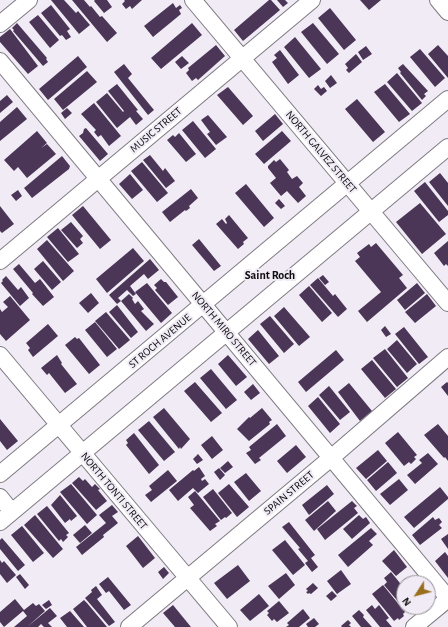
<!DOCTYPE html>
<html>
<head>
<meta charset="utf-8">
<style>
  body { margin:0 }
  #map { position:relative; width:448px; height:627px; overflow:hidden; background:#f0ebf4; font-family:"Alegreya Sans",sans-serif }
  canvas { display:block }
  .north { position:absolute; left:396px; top:575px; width:40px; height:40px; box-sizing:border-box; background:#f0ebf4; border:1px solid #969298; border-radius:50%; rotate:234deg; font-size:11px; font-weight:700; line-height:16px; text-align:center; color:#0e0c0f }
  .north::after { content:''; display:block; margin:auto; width:14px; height:18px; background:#996e1c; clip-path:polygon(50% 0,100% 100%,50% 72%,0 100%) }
</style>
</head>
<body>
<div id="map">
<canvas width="448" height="627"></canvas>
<div class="north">N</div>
</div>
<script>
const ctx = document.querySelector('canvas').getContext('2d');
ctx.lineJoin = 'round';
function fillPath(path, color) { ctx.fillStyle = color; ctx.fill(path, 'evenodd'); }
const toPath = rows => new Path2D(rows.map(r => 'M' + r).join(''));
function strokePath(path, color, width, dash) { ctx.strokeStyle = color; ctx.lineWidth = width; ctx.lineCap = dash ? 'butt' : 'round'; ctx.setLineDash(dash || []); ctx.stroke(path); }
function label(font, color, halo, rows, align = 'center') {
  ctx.font = font + ' "Alegreya Sans",sans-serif'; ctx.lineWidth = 4; ctx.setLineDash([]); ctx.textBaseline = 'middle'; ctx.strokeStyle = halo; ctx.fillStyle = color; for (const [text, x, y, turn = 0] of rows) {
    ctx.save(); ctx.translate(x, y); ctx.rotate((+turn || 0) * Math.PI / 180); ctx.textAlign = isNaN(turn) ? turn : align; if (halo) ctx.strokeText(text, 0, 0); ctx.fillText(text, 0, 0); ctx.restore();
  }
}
const building = toPath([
  [51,0,64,0,76,13,78,11,90,25,79,34],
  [72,0,84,0,90,7,91,6,100,17,102,16,117,33,107,42],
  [95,0,107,0,112,7,104,13,94,1],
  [124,0,142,0,132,9,130,6,126,9,122,4,125,1],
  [269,0,271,0,280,10,243,41,234,30],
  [277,0,285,0,288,3,283,7],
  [360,0,381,0,369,10],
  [173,3,176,8,180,5,182,8,179,10,181,14,153,37,144,26],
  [51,5,70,29,67,31,71,37,66,40,62,35,60,36,41,13],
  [330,8,356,40,344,50,318,18],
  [38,15,59,40,50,48,29,22],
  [17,23,47,58,46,59,48,62,43,66,13,31,14,30,12,28],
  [192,23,202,35,161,69,151,58],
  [313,23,339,54,327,64,301,32],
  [10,29,38,66,28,74,0,42,0,37],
  [295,37,321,69,309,78,284,47],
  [216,45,225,56,198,80,196,78,192,81,186,73,189,70,188,68],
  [438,45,448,56,448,78,428,54],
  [366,46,372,54,363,60,358,52],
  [420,49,445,78,435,87,410,57],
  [280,50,299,75,288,84,272,62,277,58,274,55],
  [356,54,362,62,349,73,346,70,348,68,345,64],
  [78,56,87,67,48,100,39,89],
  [182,56,189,63,181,69,175,62],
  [124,64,132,74,128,78,154,110,148,115,114,72],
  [403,64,428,91,424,94,426,96,422,100,400,73,401,72,398,68],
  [87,71,97,82,63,110,54,99],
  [397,73,422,103,412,111,387,82],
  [331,75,337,83,330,88,325,81],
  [117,84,138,110,136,111,143,119,136,125,130,117,117,128,96,102,107,93,123,112,124,111,108,91],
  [385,84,410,114,399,122,374,92],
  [318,85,321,89,324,87,327,91,321,96,314,89],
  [228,87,253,116,243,125,217,95],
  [7,95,13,102,0,113,0,101],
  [357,99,385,132,373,142,345,109],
  [94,103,121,136,109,146,101,135,98,137,94,132,96,130,81,114],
  [17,107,27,119,0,141,0,122],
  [67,108,72,113,65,119,61,113],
  [275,114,283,124,263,141,255,131],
  [208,115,227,137,216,145,207,134,210,132,201,120],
  [193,121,216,149,205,158,182,130],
  [86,128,108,154,100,161,79,136,83,133,84,129],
  [37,131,47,143,41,148,47,144,56,154,27,178,18,167,14,171,4,160],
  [282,131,291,141,264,164,255,154],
  [179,133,196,154,186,162,167,140,173,135,175,137],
  [150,155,163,171,165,168,175,181,166,188,143,160],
  [62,156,70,166,69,169,32,198,24,188],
  [280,159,289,170,287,172,292,179,297,176,303,183,299,187,306,196,298,203,287,191,281,196,270,183,276,178,268,168,268,166,274,160,276,162],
  [142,162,168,193,157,202,131,171],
  [440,173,448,183,448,206,429,182],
  [130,174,143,190,132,199,119,184],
  [425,182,448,211,448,215,439,222,414,191],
  [246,184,274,218,264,227,235,193],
  [191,189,198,198,189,206,190,208,186,211,185,210,170,222,162,212],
  [18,190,22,196,16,201,11,195],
  [279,199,285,206,281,209,275,203],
  [420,203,446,234,422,254,396,222],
  [0,206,14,224,2,233,0,231],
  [83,206,111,240,100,249,72,215],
  [229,215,248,238,243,242,244,244,238,249,216,224,222,219,226,224,227,223,225,219],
  [71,222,83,236,80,239,83,243,77,248,61,230],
  [58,228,79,254,68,262,47,237],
  [199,239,221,266,214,271,192,245],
  [47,240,74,271,63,281,37,249],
  [448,241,448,266,446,264,444,266,434,253],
  [376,243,403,275,399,278,407,288,367,322,358,311,381,292,355,261,360,257,357,253,369,244,371,247],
  [133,248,144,261,107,293,96,279],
  [150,259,159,270,148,279,144,274,130,286,136,294,133,296,127,290,118,298,121,301,117,304,109,295],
  [43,261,61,282,52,290,34,269],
  [19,264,35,283,40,279,54,297,43,306,32,294,33,293,13,269],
  [323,275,329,282,325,285,319,278],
  [6,276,18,290,21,287,29,298,20,306,1,283,3,281,2,280],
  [318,278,333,296,335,294,347,309,338,317,310,285],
  [161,279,164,282,166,282,178,297,168,305,155,290,157,288,154,285],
  [147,283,172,313,161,323,135,292],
  [417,283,425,293,405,310,397,300],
  [309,286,332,313,322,322,299,295],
  [91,293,99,303,88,313,79,303],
  [129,294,133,298,132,299,135,304,138,301,144,309,141,311,154,324,146,331,121,301],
  [427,294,436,306,415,323,405,312],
  [10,296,30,320,6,341,0,334,0,309,2,312,8,307,3,302],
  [117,305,138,332,131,338,109,312],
  [284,307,310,337,299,346,274,316],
  [106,312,130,340,119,349,95,321],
  [270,316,294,344,284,353,260,324],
  [95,322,117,349,107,357,85,330],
  [48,324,58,336,33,357,28,350,30,348,26,343],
  [385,326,391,334,386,337,381,330],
  [404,327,428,357,419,364,395,334],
  [258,330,279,356,269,364,248,339],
  [75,337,77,339,79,338,100,365,89,374,65,345],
  [397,340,417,364,407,373,387,349],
  [385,349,408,378,397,387,373,358],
  [336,350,344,360,306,392,298,382],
  [57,355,62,363,61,364,77,384,65,393,49,373,47,375,41,368],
  [228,355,247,377,236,386,218,364],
  [372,360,396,389,385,398,361,369],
  [211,369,237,400,226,409,200,378],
  [195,382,222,413,211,422,184,391],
  [447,382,448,383,448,396,441,387],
  [349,383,372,411,360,421,338,392],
  [253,384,260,393,251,400,244,392],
  [329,386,350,412,340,420,319,395],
  [318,397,340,424,330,433,308,406],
  [164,408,190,439,181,449,180,447,179,449,153,417],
  [262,408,272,420,269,422,270,424,249,441,237,429,249,417,250,418],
  [0,419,18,441,7,450,0,441],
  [149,421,175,452,164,461,138,430],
  [277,424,286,436,259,458,261,460,255,464,246,453,251,450,249,447],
  [438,424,448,436,448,461,445,457,444,458,424,435],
  [398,432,417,455,414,457,416,459,411,464,409,462,404,466,385,443],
  [134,433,159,465,149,474,126,445,128,443,126,440],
  [212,436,223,450,212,459,201,445],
  [296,445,306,457,287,473,277,461],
  [378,450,387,461,366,479,356,468],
  [428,453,438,464,415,484,407,475,422,463,419,460],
  [198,454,203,460,197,464,193,459],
  [228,461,233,467,225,473,220,468],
  [388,462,397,473,376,491,367,480],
  [199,467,205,476,201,479,202,481,205,479,209,484,198,493,193,488,178,501,169,490,193,470,194,471],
  [219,468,225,475,220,480,214,472],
  [168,470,177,481,151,502,145,495,152,490,149,486],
  [246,473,261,491,249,501,234,482],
  [79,477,83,481,85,479,92,487,95,484,100,489,98,490,107,501,96,510,72,483],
  [399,479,408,490,390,505,380,494],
  [71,484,97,515,87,524,60,492],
  [229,484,249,507,237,517,218,493],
  [327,485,334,494,309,515,302,505],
  [440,487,448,497,448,499,414,528,404,517],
  [213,489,232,513,226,518,225,517,221,520,203,497],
  [195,491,220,521,215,524,217,526,210,531,190,508,194,505,188,497],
  [60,495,77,516,71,521,70,519,65,523,51,505],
  [328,501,336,511,314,531,305,520],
  [352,501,357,506,354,508,358,513,325,540,317,529],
  [112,505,118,512,112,516,118,523,103,535,104,537,82,555,76,547,106,523,99,515],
  [47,506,69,533,66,535,68,537,63,542,61,539,59,541,37,514],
  [35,515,63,549,53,558,24,525],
  [359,515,363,519,366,517,370,523,352,539,343,529],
  [433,517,435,520,439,518,442,522,439,525,442,528,420,545,412,535],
  [289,522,315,555,311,558,318,567,312,572,305,563,308,561,298,549,300,548,282,527],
  [85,525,92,533,80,543,73,535],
  [22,526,44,553,33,562,11,535],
  [371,528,377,534,369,541,373,545,348,567,338,555],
  [448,534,448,549,441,539],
  [138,536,155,558,143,568,126,546],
  [2,538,25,565,18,571,0,549,0,540],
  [285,540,305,565,293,575,272,550],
  [394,550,407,567,396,576,382,561],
  [445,552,448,556,448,578,435,561],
  [0,560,2,563,4,561,16,575,7,583,0,574],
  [238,565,250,581,227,599,214,583],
  [164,567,169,573,163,579,158,572],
  [341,570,351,584,337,594,327,581],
  [391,572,404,588,404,602,401,605,384,585,387,582,384,578],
  [286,573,295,585,279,599,268,586],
  [20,574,29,585,25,589,16,577],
  [108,577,131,605,124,610,109,591,106,593,99,584],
  [313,583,318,588,311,594,309,593,308,594,306,592,308,591,306,589],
  [383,585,405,612,403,614,404,616,399,620,398,618,394,621,372,594],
  [96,586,102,595,97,599,115,622,109,626,85,598,92,592,91,590],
  [332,591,337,596,331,601,326,596],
  [259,594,269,606,250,621,240,610],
  [15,599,24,610,33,603,36,606,39,604,45,611,27,627,14,627,27,616,23,611,4,627,0,622,0,612],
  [49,600,52,605,46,609,42,605],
  [84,600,87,603,107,627,87,627,73,609],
  [279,601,289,613,277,622,274,619,272,621,267,615,269,613,267,611],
  [173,605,191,627,175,627,163,613],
  [372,605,375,609,379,605,389,618,386,620,392,627,380,627,366,610],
  [50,608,57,616,48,623,52,627,44,627,41,624,38,627,27,627],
  [303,609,310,618,299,627,286,627,289,625,287,623],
  [359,610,364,615,363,617,372,627,361,627,352,616],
  [70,611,84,627,67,627,60,618],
  [314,618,319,624,315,627,308,627,306,624],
  [348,620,351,623,349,625,351,627,342,627,341,626]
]);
const minor = toPath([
  [193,0,448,303],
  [438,0,448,12],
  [0,24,29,0],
  [0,61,448,598],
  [0,261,312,0],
  [0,355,229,627],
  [0,474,448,99],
  [0,497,12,512],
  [0,522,448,147],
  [129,627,331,458,448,357],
  [414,627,448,599]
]);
const streetNames = [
  ["MUSIC STREET",156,130,-40],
  ["NORTH GALVEZ STREET",321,152,50],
  ["NORTH MIRO STREET",224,329,50],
  ["ST ROCH AVENUE",160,341,-40],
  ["NORTH TONTI STREET",114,491,50],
  ["SPAIN STREET",289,493,-40]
];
const neighbourhoodNames = [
  ["Saint Roch",270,275]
];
fillPath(building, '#4b3657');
strokePath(minor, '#7f7a82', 18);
strokePath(minor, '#fff', 16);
label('11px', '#0e0c0f', '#f0ebf4', streetNames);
label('bold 12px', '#0e0c0f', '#f0ebf4', neighbourhoodNames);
</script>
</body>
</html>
